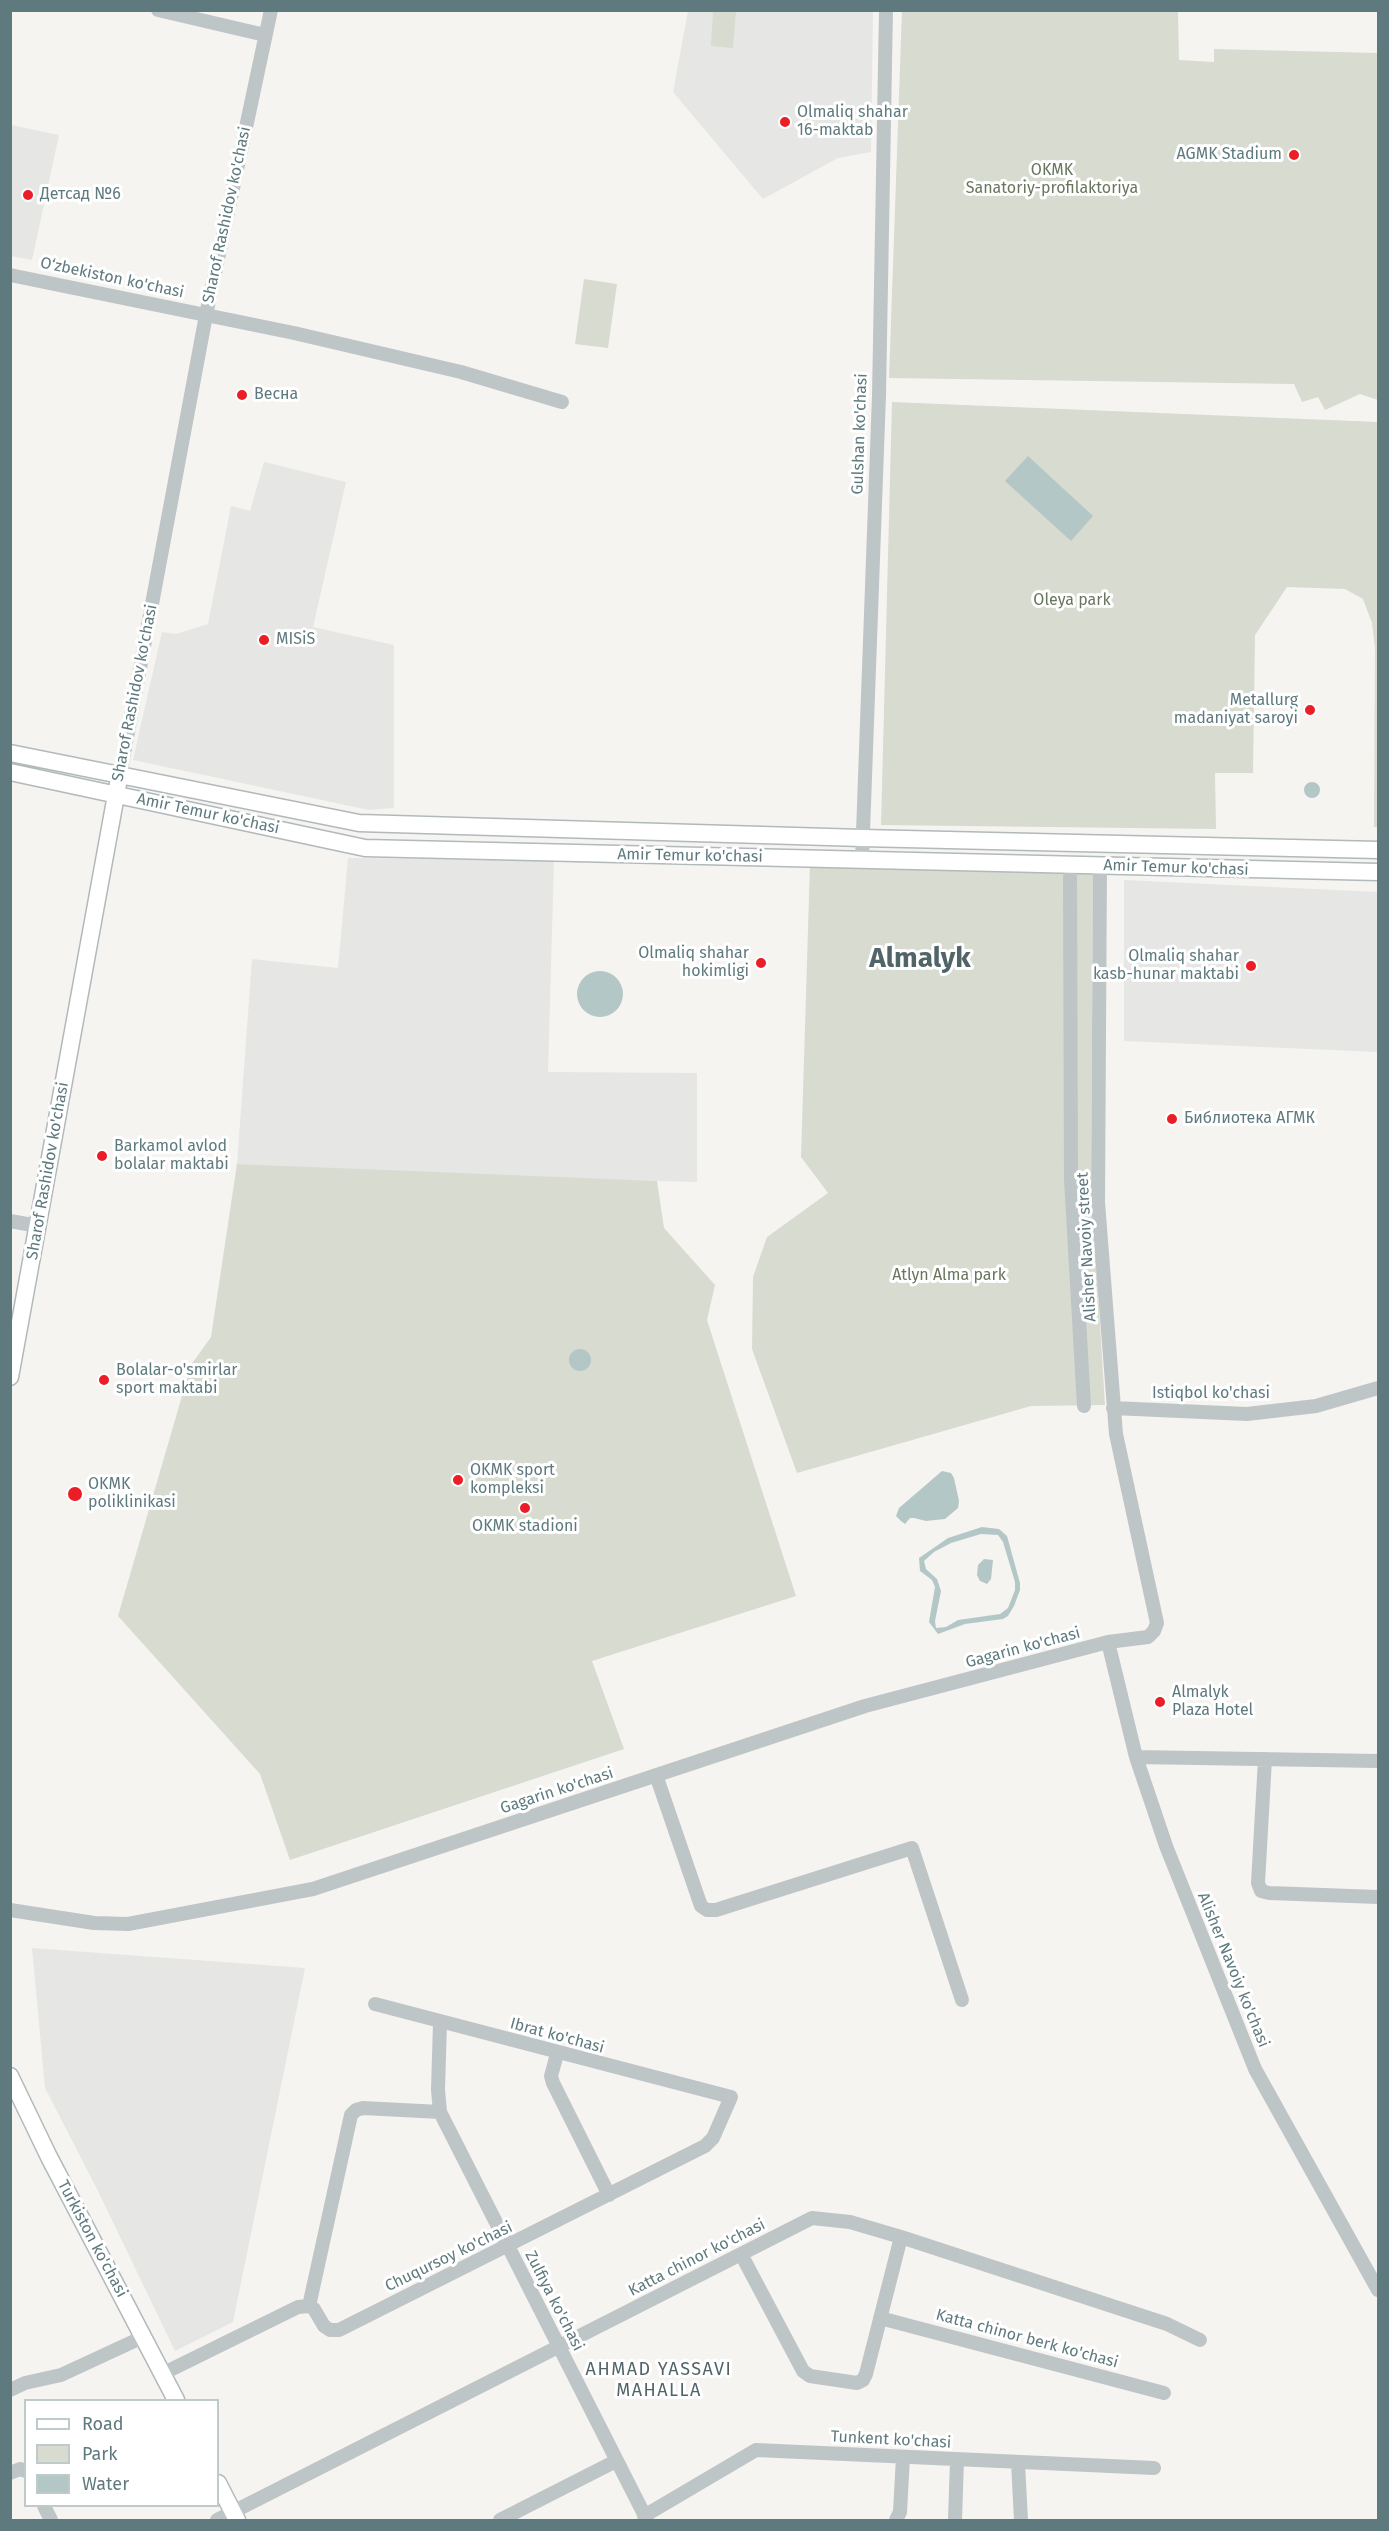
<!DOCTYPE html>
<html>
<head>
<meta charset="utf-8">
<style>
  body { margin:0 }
  #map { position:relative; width:1389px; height:2531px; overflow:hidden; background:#f6f4f1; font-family:"Fira Sans",sans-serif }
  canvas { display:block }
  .frame { position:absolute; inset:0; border:12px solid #5f7a7e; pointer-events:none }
  .legend { position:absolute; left:24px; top:2399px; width:195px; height:108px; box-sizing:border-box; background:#fff; border:2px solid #bfcacb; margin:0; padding:8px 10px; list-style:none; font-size:18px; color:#5f7a7e }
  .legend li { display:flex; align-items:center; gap:12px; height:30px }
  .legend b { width:30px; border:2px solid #bfcacb }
</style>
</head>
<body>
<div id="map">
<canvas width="1389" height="2531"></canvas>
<div class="frame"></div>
<ul class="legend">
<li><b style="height:8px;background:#fff"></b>Road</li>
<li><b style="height:16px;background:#d7dbd0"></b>Park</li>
<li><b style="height:16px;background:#b4c7c7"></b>Water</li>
</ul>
</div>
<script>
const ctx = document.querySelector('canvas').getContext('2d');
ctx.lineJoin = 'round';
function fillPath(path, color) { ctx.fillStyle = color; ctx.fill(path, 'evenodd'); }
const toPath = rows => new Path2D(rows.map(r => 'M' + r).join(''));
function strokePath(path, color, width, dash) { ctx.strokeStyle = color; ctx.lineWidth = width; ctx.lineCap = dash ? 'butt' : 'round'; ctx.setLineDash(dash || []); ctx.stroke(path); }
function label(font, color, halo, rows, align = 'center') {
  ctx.font = font + ' "Fira Sans",sans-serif'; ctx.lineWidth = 6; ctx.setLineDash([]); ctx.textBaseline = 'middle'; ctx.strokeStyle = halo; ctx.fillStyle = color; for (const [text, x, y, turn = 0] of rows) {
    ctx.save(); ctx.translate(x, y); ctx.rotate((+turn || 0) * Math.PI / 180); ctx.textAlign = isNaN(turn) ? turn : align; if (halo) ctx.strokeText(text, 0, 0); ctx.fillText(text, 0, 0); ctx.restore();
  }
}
const built = toPath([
  [688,11,873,11,871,152,838,158,763,199,673,92],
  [11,125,59,135,32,260,11,256],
  [264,462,346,482,313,627,394,645,394,808,369,810,133,760,162,632,176,634,208,624,231,506,250,511],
  [348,858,554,860,548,1072,697,1073,697,1182,545,1178,237,1164,252,959,338,968],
  [1124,880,1378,892,1378,1052,1124,1041],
  [32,1948,305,1968,233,2322,175,2351,98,2191,45,2088]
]);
const green = toPath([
  [713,11,736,11,733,48,711,46],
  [902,11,1178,11,1179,60,1214,62,1214,49,1378,53,1378,400,1360,394,1325,410,1318,397,1302,402,1294,384,889,378],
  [584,279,617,284,608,348,575,344],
  [892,402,1378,422,1378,827,1374,827,1375,648,1372,623,1363,599,1345,589,1287,587,1255,635,1253,773,1215,773,1216,829,881,825],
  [810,864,1093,870,1091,1180,1105,1405,1031,1406,797,1473,752,1349,753,1277,767,1237,828,1193,801,1157],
  [237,1164,657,1181,664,1228,715,1285,707,1320,796,1596,592,1661,624,1749,290,1860,260,1774,118,1616,191,1365,211,1337]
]);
const water = toPath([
  [1028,456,1093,516,1071,541,1005,481],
  '1304 790a8 8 0 1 1 16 0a8 8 0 1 1-16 0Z',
  '577 994a23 23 0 1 1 46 0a23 23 0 1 1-46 0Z',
  '569 1360a11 11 0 1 1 22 0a11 11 0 1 1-22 0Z',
  [942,1471,951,1473,954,1478,959,1501,958,1508,945,1519,926,1521,914,1518,910,1518,905,1524,901,1521,896,1516,899,1508],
  [982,1527,999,1529,1007,1536,1020,1583,1020,1590,1014,1606,1008,1616,1003,1619,965,1624,938,1634,929,1622,935,1587,932,1580,920,1571,919,1558,948,1538],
  [981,1534,998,1535,1003,1542,1015,1582,1015,1590,1008,1608,1000,1614,958,1620,946,1627,936,1628,935,1621,941,1591,937,1579,926,1569,924,1561,934,1552,951,1543],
  [984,1559,993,1560,991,1579,987,1584,980,1581,977,1575,978,1565]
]);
const minor = toPath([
  [158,10,265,35],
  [10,275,294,333,461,372,562,402],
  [120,775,206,315,271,10],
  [862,859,879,395,886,10],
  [1070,877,1071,1179,1084,1406],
  [10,1221,38,1226],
  [1113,1408,1247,1414,1316,1406,1378,1388],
  [1108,1642,1136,1757,1166,1846,1255,2069,1378,2290],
  [1136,1757,1378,1761],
  [1265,1759,1258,1883,1261,1891,1269,1893,1378,1897],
  [656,1775,701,1906,707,1910,716,1910,912,1848,962,2000],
  [10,1910,94,1923,128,1924,313,1889,865,1706,1108,1642,1148,1637,1154,1631,1157,1623,1116,1434,1098,1202,1100,865],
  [440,2022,438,2090,440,2112,647,2520],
  [557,2054,551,2076,553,2083,609,2195],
  [741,2254,803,2371,810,2376,857,2383,863,2380,866,2374,901,2237],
  [309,2306,351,2115,356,2110,363,2108,440,2112],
  [880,2318,1164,2393],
  [162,2374,298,2307,309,2306,314,2309,324,2326,330,2330,339,2330,705,2146,713,2138,731,2097,375,2004],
  [10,2390,25,2383,61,2375,143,2337],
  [1018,2463,1021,2520],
  [10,2473,20,2469,26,2471],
  [44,2506,51,2520],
  [644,2516,756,2450,1154,2468],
  [217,2520,812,2218,850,2222,901,2237,1167,2324,1200,2340],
  [500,2520,616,2461],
  [896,2520,900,2512,903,2457],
  [955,2520,957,2460]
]);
const major = toPath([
  [10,753,359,823,862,838,1378,850],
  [10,772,365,848,1378,872],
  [10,1377,118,784],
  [10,2076,49,2157,176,2400],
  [218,2483,237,2520]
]);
const markers = [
  [785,122,6,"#eb1d27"],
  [1294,155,6,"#eb1d27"],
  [28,195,6,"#eb1d27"],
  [242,395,6,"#eb1d27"],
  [264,640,6,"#eb1d27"],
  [1310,710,6,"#eb1d27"],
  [761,963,6,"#eb1d27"],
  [1251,966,6,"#eb1d27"],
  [1172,1119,6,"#eb1d27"],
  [102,1156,6,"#eb1d27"],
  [104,1380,6,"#eb1d27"],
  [458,1480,6,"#eb1d27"],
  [75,1494,8,"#eb1d27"],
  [525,1508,6,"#eb1d27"],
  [1160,1702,6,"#eb1d27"]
];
const poiNames = [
  ["Olmaliq shahar",797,113],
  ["16-maktab",797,131],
  ["AGMK Stadium",1282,155,"right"],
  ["Детсад №6",40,195],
  ["Весна",254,395],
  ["MISiS",276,640],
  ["Metallurg",1298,701,"right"],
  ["madaniyat saroyi",1298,719,"right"],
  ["Olmaliq shahar",749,954,"right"],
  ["hokimligi",749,972,"right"],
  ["Olmaliq shahar",1239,957,"right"],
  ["kasb-hunar maktabi",1239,975,"right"],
  ["Библиотека АГМК",1184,1119],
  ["Barkamol avlod",114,1147],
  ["bolalar maktabi",114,1165],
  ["Bolalar-o'smirlar",116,1371],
  ["sport maktabi",116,1389],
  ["OKMK sport",470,1471],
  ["kompleksi",470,1489],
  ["OKMK",88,1485],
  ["poliklinikasi",88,1503],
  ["OKMK stadioni",525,1527,"center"],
  ["Almalyk",1172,1693],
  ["Plaza Hotel",1172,1711]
];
const parkNames = [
  ["OKMK",1052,171],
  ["Sanatoriy-profilaktoriya",1052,189],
  ["Oleya park",1072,601],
  ["Atlyn Alma park",949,1276]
];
const streetNames = [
  ["Sharof Rashidov ko'chasi",227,215,-78],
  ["O‘zbekiston ko'chasi",112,278,12],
  ["Gulshan ko'chasi",860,434,-88],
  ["Sharof Rashidov ko'chasi",135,693,-79],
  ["Amir Temur ko'chasi",208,814,12],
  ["Amir Temur ko'chasi",690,856,1],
  ["Amir Temur ko'chasi",1176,868,2],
  ["Sharof Rashidov ko'chasi",48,1171,-80],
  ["Alisher Navoiy street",1087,1247,-93],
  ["Istiqbol ko'chasi",1211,1394],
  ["Gagarin ko'chasi",1023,1648,-15],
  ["Gagarin ko'chasi",557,1791,-18],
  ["Alisher Navoiy ko'chasi",1233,1970,68],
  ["Ibrat ko'chasi",557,2036,15],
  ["Turkiston ko'chasi",92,2239,62],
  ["Chuqursoy ko'chasi",449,2257,-26],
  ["Katta chinor ko'chasi",697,2258,-27],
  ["Zulfiya ko'chasi",554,2301,63],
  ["Katta chinor berk ko'chasi",1027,2339,15],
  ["Tunkent ko'chasi",891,2440,3]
];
const neighbourhoodNames = [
  ["AHMAD YASSAVI",659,2370],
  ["MAHALLA",659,2391]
];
const townNames = [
  ["Almalyk",920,959]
];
fillPath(built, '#e6e6e5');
fillPath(green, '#d7dbd0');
fillPath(water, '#b4c7c7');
strokePath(major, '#b1b9bb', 19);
strokePath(minor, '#bec5c7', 14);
strokePath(major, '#fff', 16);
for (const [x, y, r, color] of markers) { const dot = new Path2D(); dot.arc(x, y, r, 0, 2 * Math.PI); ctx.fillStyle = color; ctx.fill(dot); strokePath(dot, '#fff', 2); }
label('16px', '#5f7a7e', '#fff', poiNames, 'left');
label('16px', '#69765e', '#fff', parkNames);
label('16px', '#5f7a7e', '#fff', streetNames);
ctx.letterSpacing = '1.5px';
label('18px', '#516569', '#fff', neighbourhoodNames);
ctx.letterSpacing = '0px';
label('bold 28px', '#516569', '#fff', townNames);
</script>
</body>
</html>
